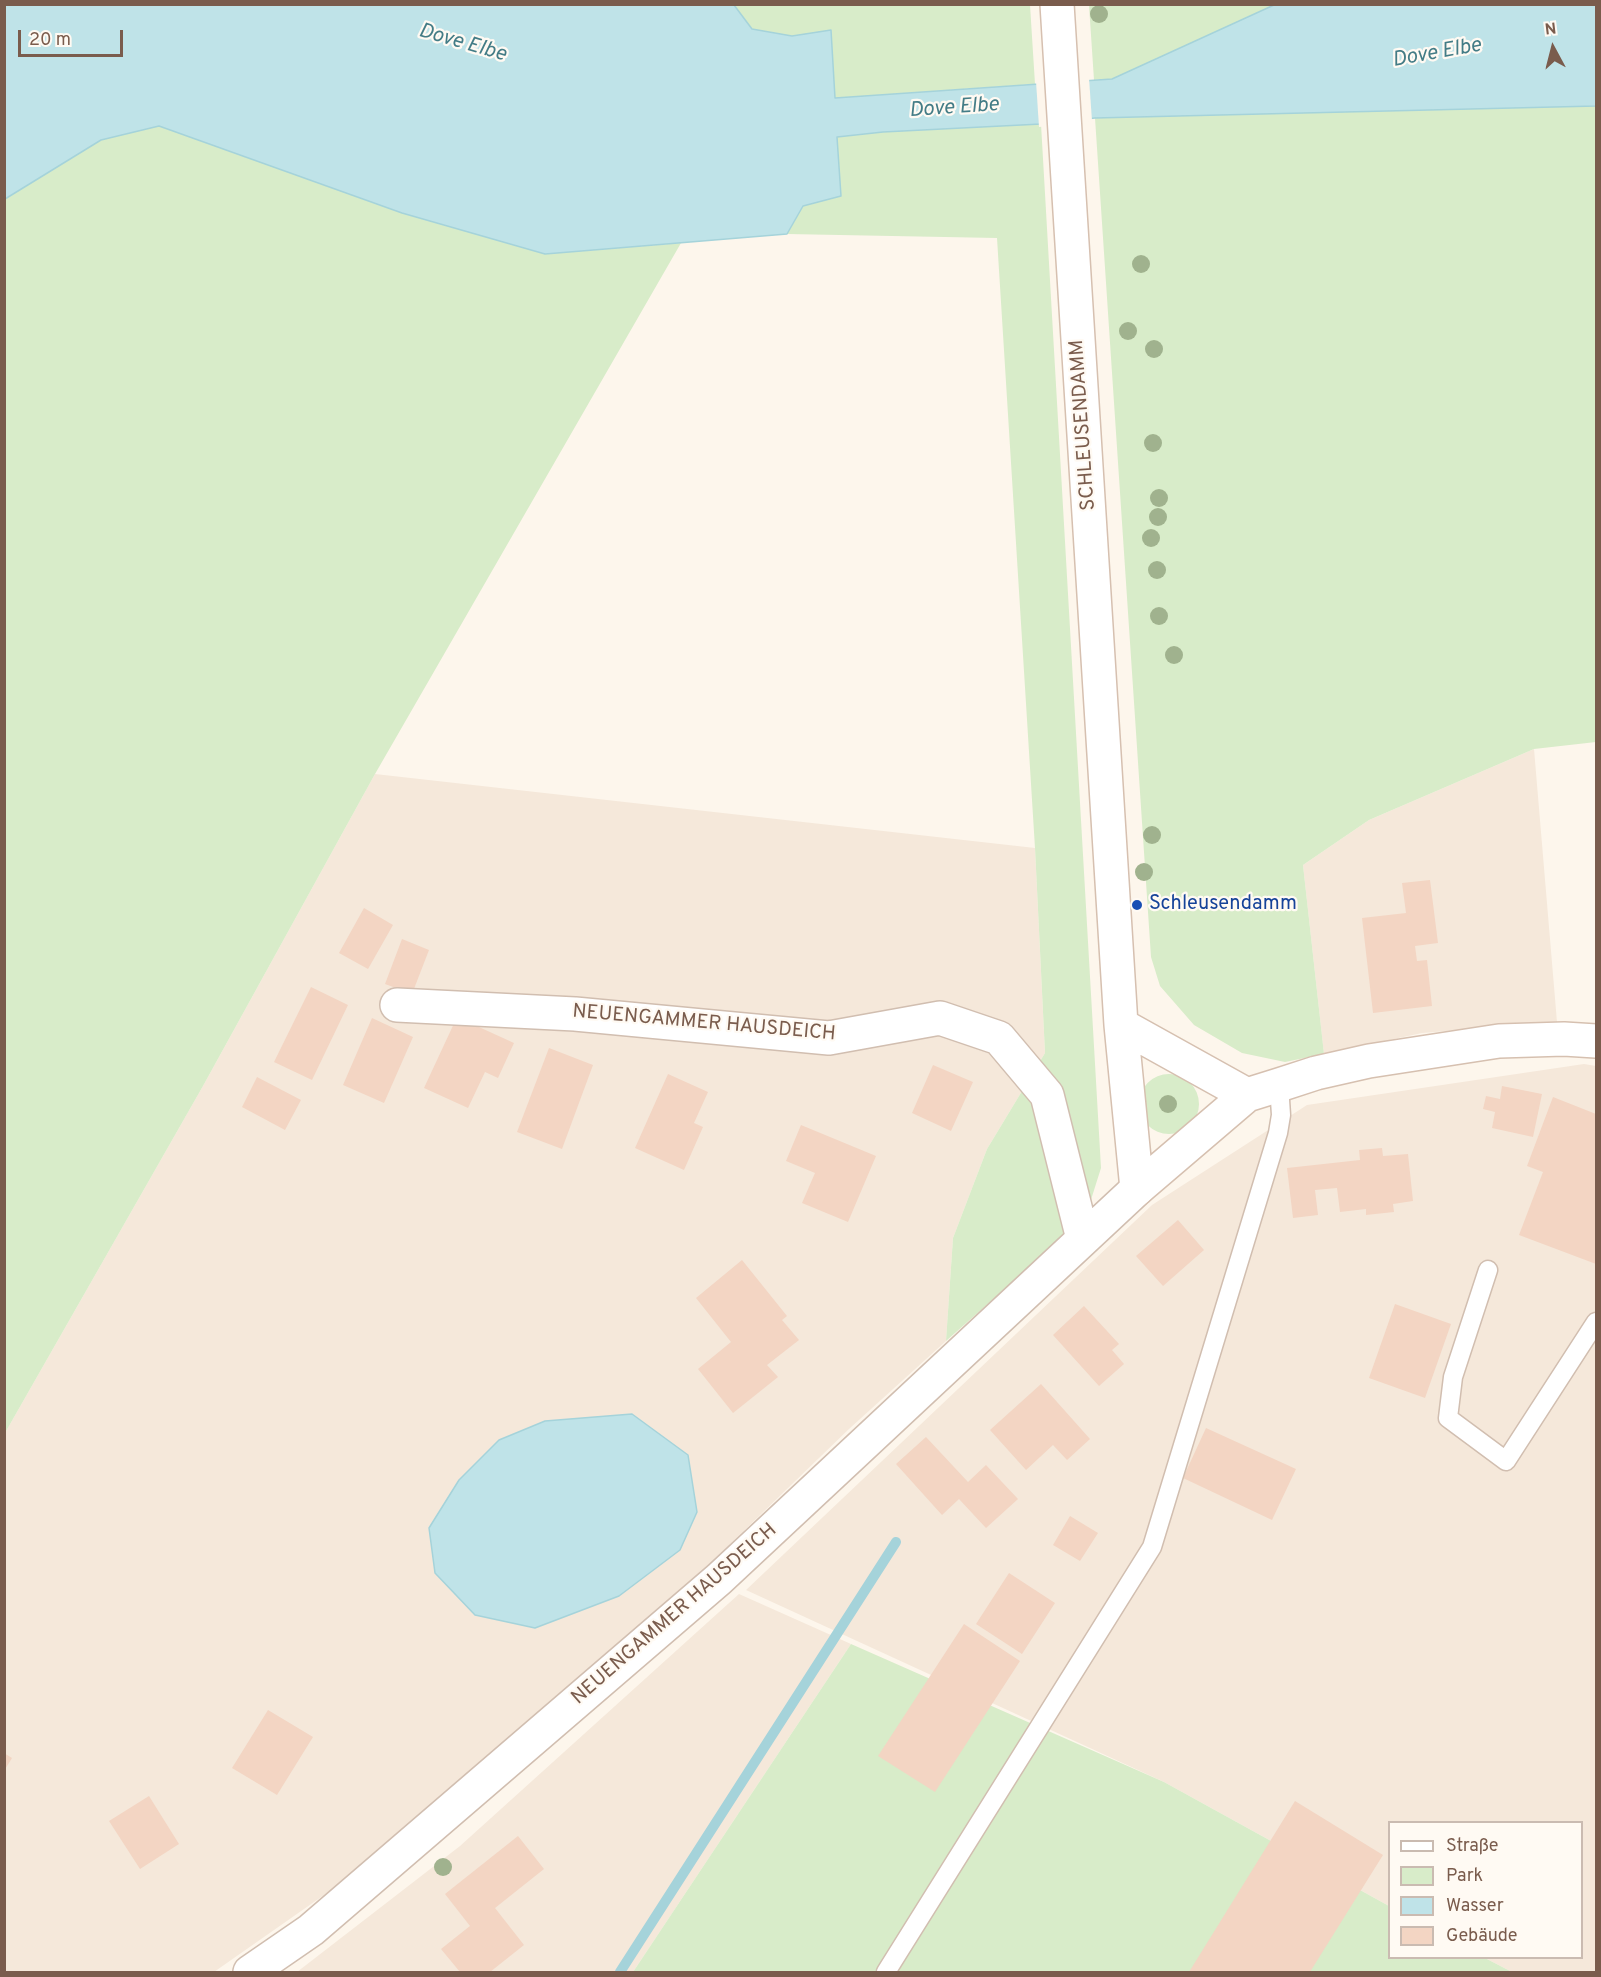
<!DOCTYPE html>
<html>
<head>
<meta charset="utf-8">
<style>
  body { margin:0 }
  #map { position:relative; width:1601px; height:1977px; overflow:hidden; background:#fdf6ec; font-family:Overpass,sans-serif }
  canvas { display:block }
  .frame { position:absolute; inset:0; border:6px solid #7a5c4d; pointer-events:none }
  .legend { position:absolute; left:1388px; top:1821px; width:195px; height:138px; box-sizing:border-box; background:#fffaf3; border:2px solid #cabbb1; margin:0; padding:8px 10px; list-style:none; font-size:18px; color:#7a5c4d }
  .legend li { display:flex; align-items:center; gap:12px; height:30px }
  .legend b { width:30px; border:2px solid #cabbb1 }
  .north { position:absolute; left:1523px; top:18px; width:60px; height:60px; -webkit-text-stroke:4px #fffaf3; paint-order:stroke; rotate:353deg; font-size:16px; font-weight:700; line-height:24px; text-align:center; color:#7a5c4d }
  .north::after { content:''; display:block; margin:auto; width:21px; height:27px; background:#7a5c4d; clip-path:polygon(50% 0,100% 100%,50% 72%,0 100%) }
  .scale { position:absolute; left:18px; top:30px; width:105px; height:27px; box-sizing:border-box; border:3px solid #7a5c4d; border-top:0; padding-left:8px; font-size:18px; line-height:21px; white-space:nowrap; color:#7a5c4d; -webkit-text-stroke:4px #fffaf3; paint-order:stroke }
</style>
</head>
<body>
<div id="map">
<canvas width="1601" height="1977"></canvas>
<div class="frame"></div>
<ul class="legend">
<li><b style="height:8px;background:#fff"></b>Straße</li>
<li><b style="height:16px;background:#d8ecc9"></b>Park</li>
<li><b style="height:16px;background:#bfe3e8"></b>Wasser</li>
<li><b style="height:16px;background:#f3d5c3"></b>Gebäude</li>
</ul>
<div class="north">N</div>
<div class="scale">20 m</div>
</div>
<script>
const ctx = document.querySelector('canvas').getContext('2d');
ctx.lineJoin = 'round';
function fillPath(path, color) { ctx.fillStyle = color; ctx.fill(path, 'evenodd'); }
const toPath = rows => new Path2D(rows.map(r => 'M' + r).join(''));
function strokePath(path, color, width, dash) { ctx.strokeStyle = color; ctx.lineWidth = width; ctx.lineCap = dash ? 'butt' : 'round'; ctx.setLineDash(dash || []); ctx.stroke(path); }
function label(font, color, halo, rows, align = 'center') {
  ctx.font = font + ' Overpass,sans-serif'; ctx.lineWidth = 4.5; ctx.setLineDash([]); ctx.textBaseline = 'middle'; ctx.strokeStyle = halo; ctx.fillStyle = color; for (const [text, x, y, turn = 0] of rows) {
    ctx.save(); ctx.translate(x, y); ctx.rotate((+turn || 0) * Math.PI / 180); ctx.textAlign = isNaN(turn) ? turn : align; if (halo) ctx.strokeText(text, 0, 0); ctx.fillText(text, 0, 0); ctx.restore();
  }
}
const residential = toPath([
  [1534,749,1557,1022,1422,1033,1324,1054,1303,865,1369,820],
  [375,774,1035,848,1045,1053,987,1149,953,1238,946,1341,849,1429,634,1637,384,1853,214,1972,5,1972,5,1433,203,1086],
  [1584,1064,1596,1066,1596,1972,1512,1972,1485,1958,1582,1958,1582,1822,1390,1822,1389,1906,1164,1782,746,1590,1152,1205,1307,1105],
  [739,1594,851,1644,633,1972,297,1972,460,1846]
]);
const green = toPath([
  [734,5,1030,5,1035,84,835,98,831,30,792,36,752,29],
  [1089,5,1274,5,1112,79,1094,80],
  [1596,105,1596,742,1534,749,1369,820,1303,865,1324,1054,1285,1062,1242,1053,1194,1025,1160,986,1151,957,1095,118],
  [1041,124,1101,1168,1089,1206,1062,1238,946,1341,953,1238,987,1149,1045,1053,1035,848,997,238,787,234,803,206,841,196,836,137,883,132],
  [159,126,402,213,545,254,681,243,375,774,203,1086,5,1433,5,199,101,140],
  '1139 1104a30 30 0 1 1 60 0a30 30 0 1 1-60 0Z',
  [851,1644,1164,1782,1389,1906,1390,1958,1485,1958,1512,1972,633,1972]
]);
const water = toPath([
  [5,5,734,5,752,29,792,36,831,30,835,98,1112,79,1274,5,1596,5,1596,106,1095,118,1041,124,883,132,837,137,841,196,803,206,787,234,545,254,402,213,159,126,101,140,5,199,5,5],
  [632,1414,688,1455,697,1512,680,1550,619,1596,535,1628,475,1615,435,1573,429,1528,459,1480,499,1440,545,1421,632,1414]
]);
const pier = toPath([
  [1089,78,1092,121,1039,127,1036,81]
]);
const stream = toPath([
  [620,1972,896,1542]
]);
const building = toPath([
  [1430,880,1438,943,1415,946,1417,961,1427,960,1432,1006,1373,1013,1362,918,1406,913,1402,883],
  [364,908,393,925,368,969,339,953],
  [402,939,429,950,412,994,385,984],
  [311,987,348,1005,312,1080,274,1062],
  [457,1017,514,1043,498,1078,485,1072,468,1108,424,1088],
  [372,1018,413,1037,384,1103,343,1085],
  [549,1048,593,1065,562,1149,517,1132],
  [933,1065,973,1082,951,1131,912,1113],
  [668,1074,708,1092,694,1123,703,1127,684,1170,635,1148],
  [257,1077,301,1100,285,1130,242,1107],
  [1502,1086,1542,1094,1533,1137,1492,1128,1495,1112,1483,1109,1486,1096,1500,1099],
  [1553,1097,1596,1114,1596,1264,1519,1235,1543,1172,1527,1166],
  [801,1125,876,1156,848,1222,802,1203,815,1173,786,1161],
  [1382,1148,1383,1156,1408,1154,1413,1201,1393,1204,1394,1212,1366,1215,1366,1209,1340,1212,1337,1188,1315,1190,1318,1215,1293,1218,1287,1168,1360,1160,1359,1150],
  [1178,1220,1204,1250,1163,1286,1136,1256],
  [742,1260,787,1316,782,1320,799,1340,767,1365,778,1377,733,1413,698,1369,731,1342,696,1298],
  [1395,1304,1451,1324,1425,1398,1369,1378],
  [1084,1306,1119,1344,1112,1350,1124,1364,1099,1386,1053,1335],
  [1041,1384,1090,1439,1067,1460,1053,1445,1026,1470,990,1430],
  [1206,1428,1296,1469,1272,1520,1183,1478],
  [926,1437,968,1482,986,1465,1018,1499,986,1528,959,1499,942,1515,896,1464],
  [1070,1516,1098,1533,1080,1561,1053,1545],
  [1009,1573,1055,1603,1022,1654,976,1624],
  [964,1624,1020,1661,935,1792,878,1756],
  [268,1710,313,1737,277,1795,232,1768],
  [4,1753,12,1758,4,1771],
  [149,1796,179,1844,140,1869,109,1821],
  [1295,1801,1383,1855,1310,1972,1189,1972],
  [518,1836,544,1869,495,1908,524,1945,490,1972,460,1972,441,1949,470,1926,445,1894]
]);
const lane = toPath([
  [1488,1270,1453,1377,1448,1418,1506,1461,1596,1322],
  [886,1972,1152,1547,1278,1133,1281,1115,1279,1085]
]);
const street = toPath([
  [397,1005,575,1014,829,1038,940,1018,999,1038,1047,1095,1083,1239],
  [250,1972,311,1930,719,1579,1137,1189]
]);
const secondary = toPath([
  [1057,4,1121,1025,1137,1189],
  [1121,1025,1247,1095],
  [1137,1189,1247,1095,1279,1085,1316,1073,1369,1061,1499,1041,1564,1039,1596,1041]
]);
const trees = [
  [1099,14],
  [1141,264],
  [1128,331],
  [1154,349],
  [1153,443],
  [1159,498],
  [1158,517],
  [1151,538],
  [1157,570],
  [1159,616],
  [1174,655],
  [1152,835],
  [1144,872],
  [1168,1104],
  [443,1867]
];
const markers = [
  [1137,905,6,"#1a4fb4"]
];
const streetNames = [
  ["SCHLEUSENDAMM",1084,425,-94],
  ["NEUENGAMMER HAUSDEICH",704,1024,5],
  ["NEUENGAMMER HAUSDEICH",675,1615,-41]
];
const transitNames = [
  ["Schleusendamm",1149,905]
];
const waterNames = [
  ["Dove Elbe",462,44,16],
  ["Dove Elbe",1437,54,-10],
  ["Dove Elbe",954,109,-4]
];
fillPath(residential, '#f5e8da');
fillPath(green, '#d8ecc9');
fillPath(water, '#bfe3e8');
strokePath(water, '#a5d3da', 1.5);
fillPath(pier, '#fdf6ec');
strokePath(stream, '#a5d3da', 10);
fillPath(building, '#f3d5c3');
strokePath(lane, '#d1beb0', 21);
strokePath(street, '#d1beb0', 36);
strokePath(secondary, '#d6c0b0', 36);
strokePath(lane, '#fff', 18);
strokePath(street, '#fff', 33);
strokePath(secondary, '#fff', 33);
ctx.fillStyle = '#a0b28e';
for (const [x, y] of trees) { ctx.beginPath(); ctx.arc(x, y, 9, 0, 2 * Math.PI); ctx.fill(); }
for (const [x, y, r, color] of markers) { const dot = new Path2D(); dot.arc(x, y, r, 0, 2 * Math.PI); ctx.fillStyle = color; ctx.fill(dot); strokePath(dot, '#fffaf3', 2); }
label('20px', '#7a5c4d', '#fffaf3', streetNames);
label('20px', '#164399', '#fffaf3', transitNames, 'left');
label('italic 21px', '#437c86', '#fffaf3', waterNames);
</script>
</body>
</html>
